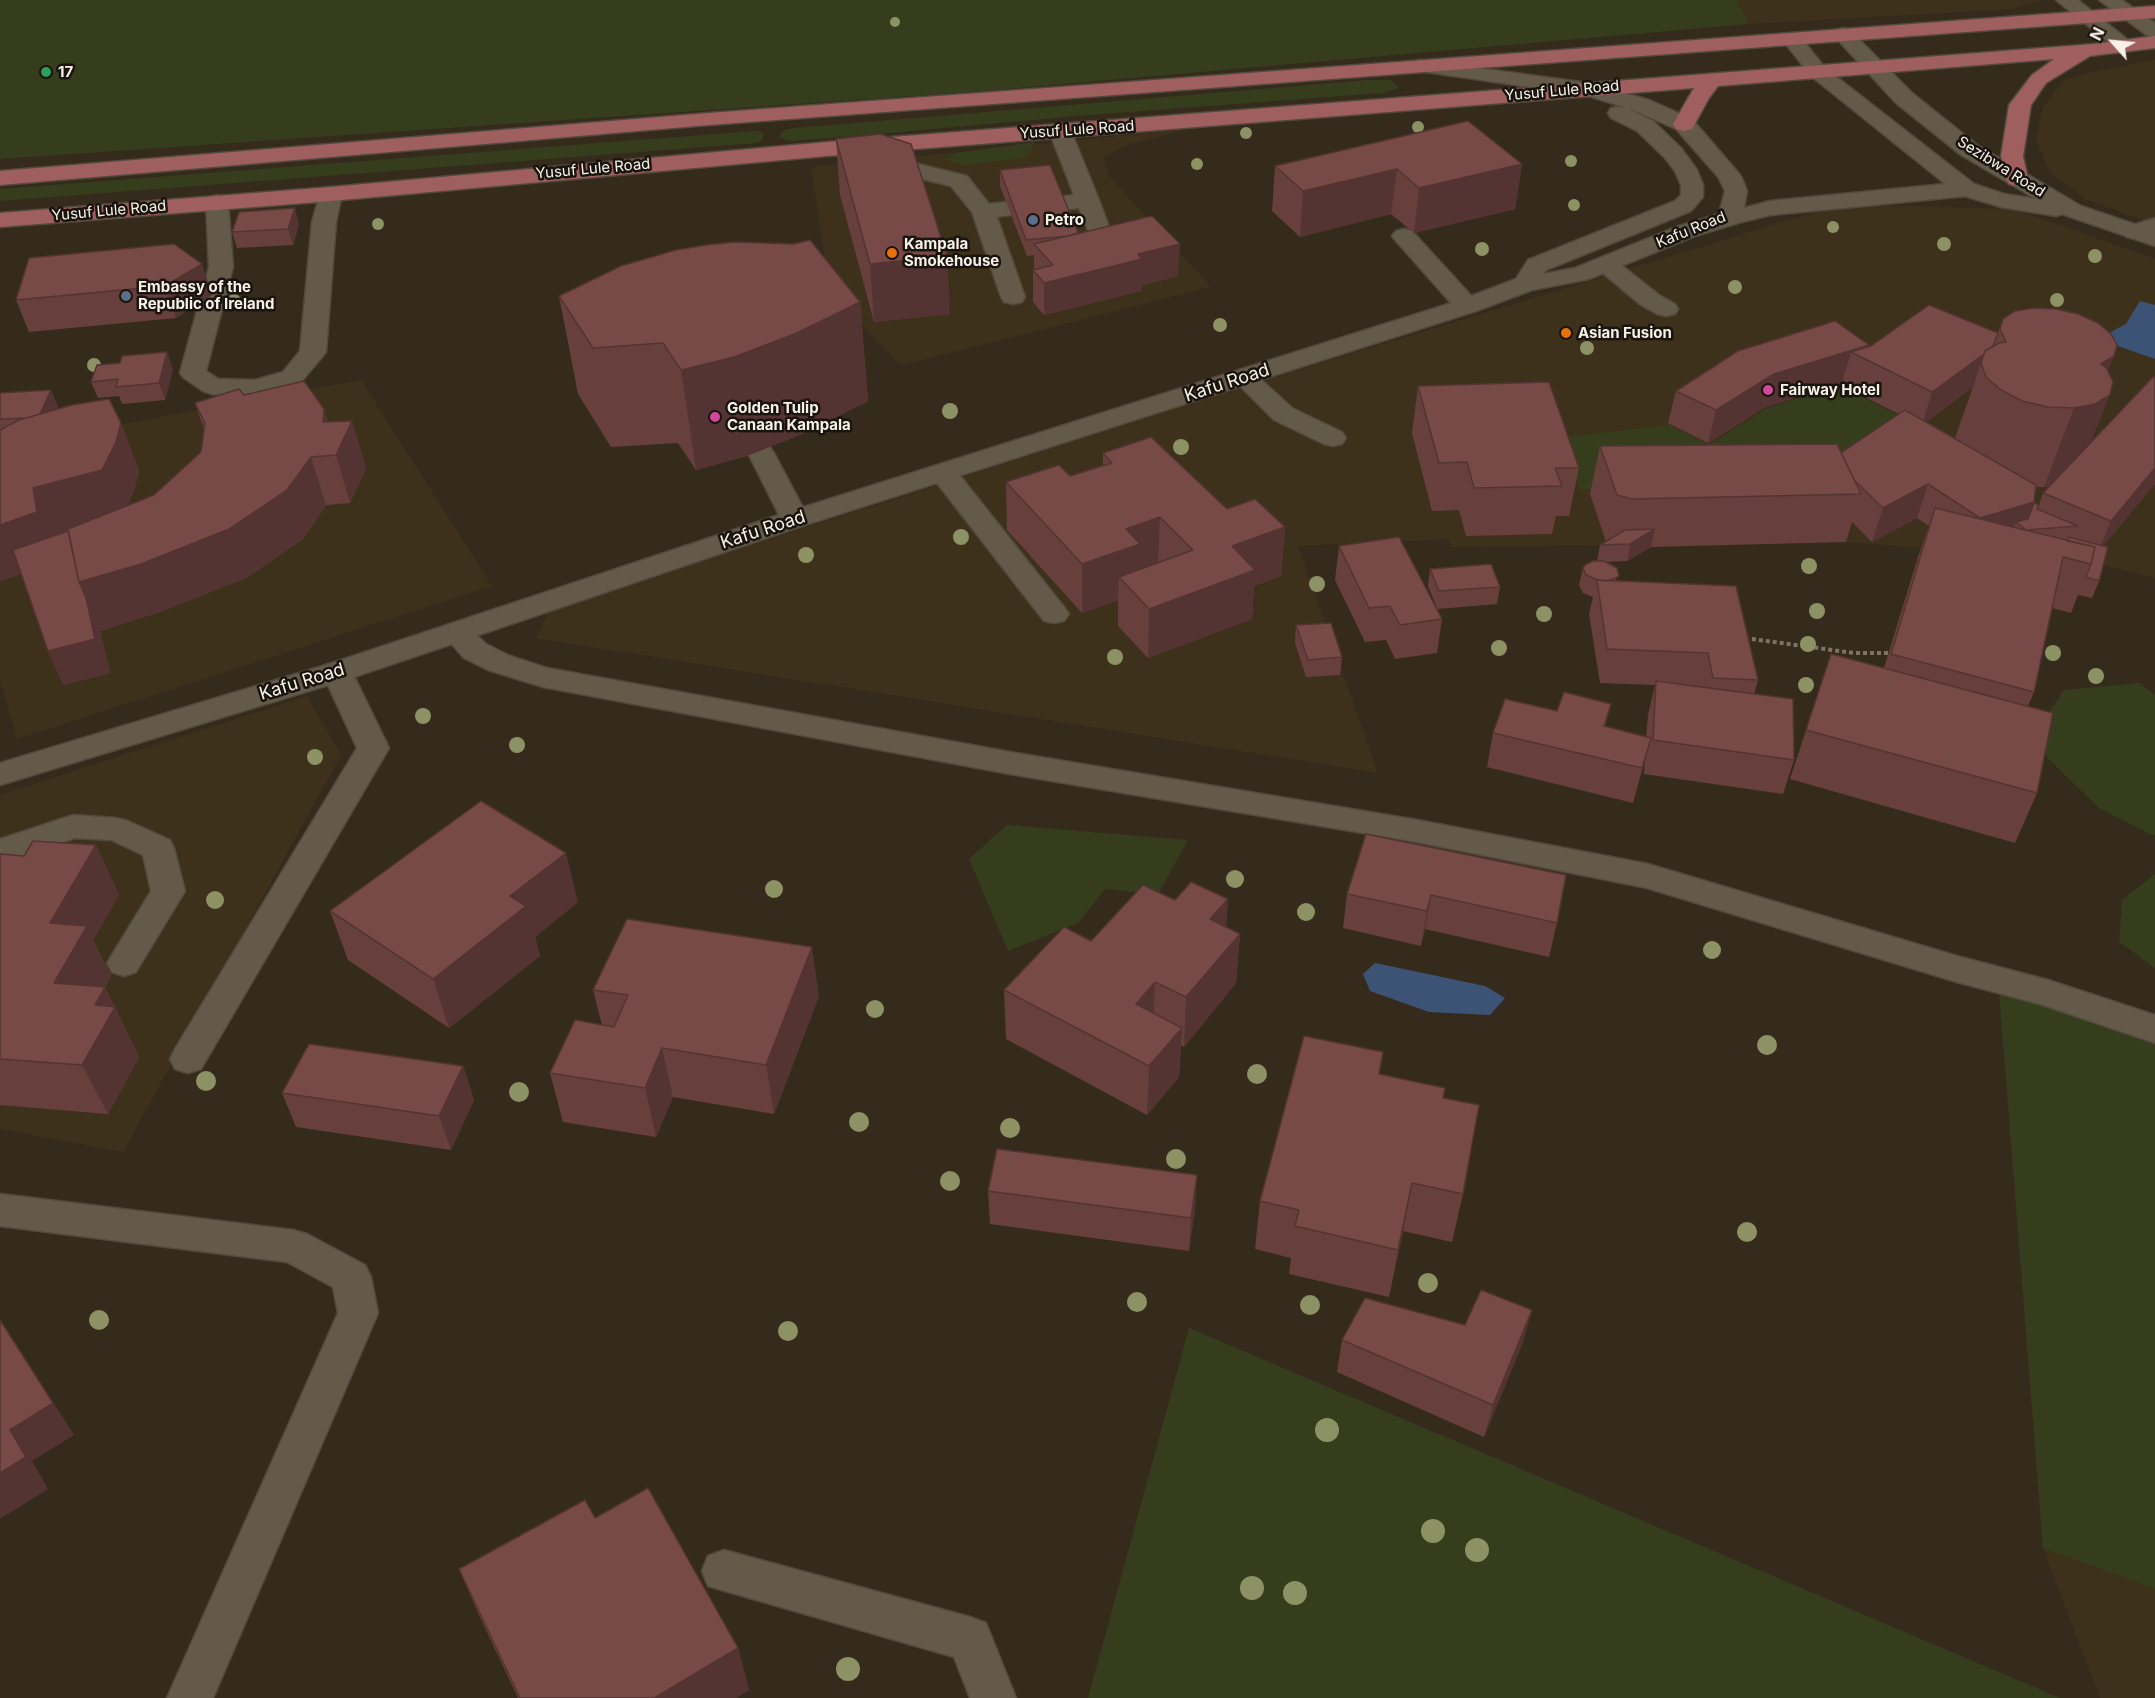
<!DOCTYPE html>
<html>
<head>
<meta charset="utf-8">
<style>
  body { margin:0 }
  #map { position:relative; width:2155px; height:1698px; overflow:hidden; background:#352b1c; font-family:Inter,sans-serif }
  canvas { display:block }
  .north { position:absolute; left:2083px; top:12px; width:60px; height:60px; -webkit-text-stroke:4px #19140e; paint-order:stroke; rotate:297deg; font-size:16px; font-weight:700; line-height:24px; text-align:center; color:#f7f1e8 }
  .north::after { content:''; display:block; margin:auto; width:21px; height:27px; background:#f7f1e8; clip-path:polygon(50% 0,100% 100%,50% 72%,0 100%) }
</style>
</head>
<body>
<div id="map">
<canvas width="2155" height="1698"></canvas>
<div class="north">N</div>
</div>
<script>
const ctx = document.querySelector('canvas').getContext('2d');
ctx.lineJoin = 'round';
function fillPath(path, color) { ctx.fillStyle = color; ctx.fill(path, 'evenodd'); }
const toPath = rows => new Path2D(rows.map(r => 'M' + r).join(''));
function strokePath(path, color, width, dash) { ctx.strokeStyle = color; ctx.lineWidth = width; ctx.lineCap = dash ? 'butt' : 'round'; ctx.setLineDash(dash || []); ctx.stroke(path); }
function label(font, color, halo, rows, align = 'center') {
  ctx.font = font + ' Inter,sans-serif'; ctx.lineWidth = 5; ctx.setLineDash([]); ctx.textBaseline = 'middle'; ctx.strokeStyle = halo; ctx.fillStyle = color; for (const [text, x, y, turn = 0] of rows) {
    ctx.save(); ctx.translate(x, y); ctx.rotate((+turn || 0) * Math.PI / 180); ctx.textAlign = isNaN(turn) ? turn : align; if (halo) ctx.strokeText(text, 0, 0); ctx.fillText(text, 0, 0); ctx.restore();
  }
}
const built = toPath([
  [1737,0,2039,0,2012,9,1749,24],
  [2155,60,2155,224,2087,200,2050,172,2036,140,2043,107,2064,80,2096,71],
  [1190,129,1129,144,1104,157,1109,176,1211,287,901,365,830,292,811,167],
  [1870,205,2014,209,2155,259,2155,578,2101,565,2092,598,1991,575,1967,551,1846,542,1451,547,1449,539,1298,546,1378,773,536,638,550,610,1242,387,1822,210],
  [361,380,492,586,17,739,0,680,0,447],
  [307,696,341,755,123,1152,0,1129,0,795],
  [2043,1548,2155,1589,2155,1698,2100,1698]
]);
const green = toPath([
  [0,0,1737,0,1749,24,983,91,0,159],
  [1368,80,1391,80,1399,88,1382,93,1088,115,844,137,789,141,779,137,784,130,794,128],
  [755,131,760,131,764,135,761,141,757,143,0,201,0,189],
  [1035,142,1026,158,963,165,945,160,955,153],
  [1840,386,1919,426,1780,482,1580,490,1563,437,1670,425,1710,445,1767,408],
  [2139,683,2155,695,2155,835,2152,835,2099,808,2030,741,2064,690],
  [1007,825,1188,840,1158,894,1105,889,1078,923,1008,951,969,859],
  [2155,874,2155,968,2119,942,2122,900],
  [1999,992,2155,1041,2155,1589,2043,1548],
  [1189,1328,2060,1698,1088,1698]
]);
const water = toPath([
  [2140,301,2155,305,2155,359,2098,339,2126,324],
  [1375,963,1485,986,1505,998,1490,1015,1429,1012,1370,991,1363,974]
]);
const path = toPath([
  [1745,638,1854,653,1889,653]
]);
const service = toPath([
  [1060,124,1068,126,1071,131,1099,200,1116,246,1112,251,1104,253,1096,251,1079,208,1059,210,1051,208,1048,203,1051,198,1074,195,1049,131,1052,126,1060,124],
  [877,154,967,176,989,204,1008,202,1016,204,1020,209,1016,214,997,217,1025,297,1022,302,1013,304,1004,302,1001,297,972,212,951,186,869,166,866,161,869,156,877,154],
  [331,187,339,189,342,194,336,222,326,352,322,357,301,382,256,396,212,394,203,391,184,378,180,373,209,267,206,202,209,197,217,195,225,197,228,202,233,267,206,371,218,379,255,380,283,372,300,351,312,222,320,194,323,189,331,187],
  [2155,218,2155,233,2135,239,2127,237,2123,232,2127,227,2155,218],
  [1404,229,1412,231,1476,301,1479,306,1476,311,1467,313,1458,311,1396,241,1392,236,1396,231,1404,229],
  [1607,258,1615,260,1659,295,1675,304,1678,309,1675,314,1666,316,1657,314,1641,305,1599,270,1595,265,1599,260,1607,258],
  [1244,369,1253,372,1292,408,1342,432,1346,438,1342,444,1333,446,1324,444,1274,420,1231,377,1235,372,1244,369],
  [761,445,770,447,774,453,809,519,805,525,795,527,785,525,781,519,748,453,752,447,761,445],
  [944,466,954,468,1064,607,1069,614,1064,621,1054,623,1044,621,930,474,934,468,944,466],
  [337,662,348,665,352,672,389,748,201,1069,188,1073,175,1069,170,1059,175,1049,357,748,322,672,326,665,337,662],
  [73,815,116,818,128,821,170,840,174,848,185,891,136,972,124,976,112,972,107,963,151,891,143,855,111,840,75,838,0,863,0,839,73,815],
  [0,1194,293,1230,307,1234,365,1265,371,1277,378,1313,213,1698,167,1698,338,1313,333,1287,287,1262,0,1226,0,1194],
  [724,1550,970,1617,986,1623,1016,1698,970,1698,954,1657,708,1586,702,1571,708,1556,724,1550]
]);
const minor = toPath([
  [457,624,467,626,486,644,510,656,547,668,1010,752,1417,820,1648,864,1957,956,2048,980,2155,1015,2155,1043,2043,1005,1957,982,1647,888,1417,842,1010,774,543,687,488,670,464,658,442,633,447,626,457,624]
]);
const tertiary = toPath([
  [1843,28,1850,30,1912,93,1977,145,2081,206,2155,231,2155,246,2062,214,2056,216,2001,207,1958,194,1811,76,1782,39,1785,35,1799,35,1825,68,1974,184,2004,194,2036,199,1961,155,1896,103,1836,38,1833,34,1836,30,1843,28]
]);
const secondary = toPath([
  [2056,0,2078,0,2133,44,2130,48,2116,48,2056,0],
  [2099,0,2122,0,2155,23,2155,38,2148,36,2099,0],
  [1419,60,1588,83,1649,100,1692,119,1741,176,1747,191,1744,208,1770,201,1966,182,1974,184,1977,189,1974,194,1966,196,1770,215,1738,223,1695,236,1589,279,1532,290,1476,311,805,525,348,679,0,785,0,763,326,665,785,513,1458,301,1516,279,1528,260,1675,201,1681,195,1681,185,1675,171,1665,158,1637,131,1611,118,1608,113,1611,108,1619,107,1627,108,1653,121,1681,148,1697,170,1703,185,1703,197,1691,211,1546,270,1543,274,1575,268,1679,226,1719,214,1725,191,1719,178,1676,129,1633,110,1586,95,1412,70,1409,66,1412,62,1419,60]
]);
const primary = toPath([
  [2155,6,2155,18,709,125,0,185,0,171,709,113,2155,6],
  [2155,36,2155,48,2090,56,2046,83,2031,105,2023,156,2028,179,2025,184,2017,186,2009,184,2006,179,2001,156,2009,105,2032,75,2054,59,1718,86,1709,98,1692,129,1684,131,1676,129,1673,124,1694,88,827,156,331,201,0,227,0,213,331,187,827,142,2094,44,2155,36]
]);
const trees = [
  [895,22,5],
  [1418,127,6],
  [1246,133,6],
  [1571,161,6],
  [1197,164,6],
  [1574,205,6],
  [378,224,6],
  [1833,227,6],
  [1944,244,7],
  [1482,249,7],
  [2095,256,7],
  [1735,287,7],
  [2057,300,7],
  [234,301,7],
  [1220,325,7],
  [1587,348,7],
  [94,365,7],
  [950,411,8],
  [1181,447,8],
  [961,537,8],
  [806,555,8],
  [1809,566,8],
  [1317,584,8],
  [1817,611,8],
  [1544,614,8],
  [1808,644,8],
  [1499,648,8],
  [2053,653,8],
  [1115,657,8],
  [2096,676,8],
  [1806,685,8],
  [423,716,8],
  [517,745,8],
  [315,757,8],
  [1235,879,9],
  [774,889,9],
  [215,900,9],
  [1306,912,9],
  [1712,950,9],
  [875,1009,9],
  [1767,1045,10],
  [1257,1074,10],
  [206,1081,10],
  [519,1092,10],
  [859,1122,10],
  [1010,1128,10],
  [1176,1159,10],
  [950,1181,10],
  [1747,1232,10],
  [1428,1283,10],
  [1137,1302,10],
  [1310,1305,10],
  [99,1320,10],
  [788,1331,10],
  [1327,1430,12],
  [1433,1531,12],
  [1477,1550,12],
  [1252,1588,12],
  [1295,1593,12],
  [848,1669,12]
];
const wall = toPath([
  [836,139,950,314,874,322,840,195],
  [1522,164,1515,209,1414,233,1391,214,1300,237,1272,211,1275,166],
  [1000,170,1078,233,1178,276,1142,285,1141,291,1044,315,1033,302,1033,270,1034,270,1034,255,1027,256,1000,186],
  [299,224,293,245,237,248,232,232],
  [29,258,212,295,176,318,29,332,16,300],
  [559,296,860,302,868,401,807,432,747,456,696,470,678,443,611,447,578,394],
  [2003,319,2108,371,2090,443,2155,376,2104,546,2099,581,2092,598,2078,595,2071,613,2052,608,2034,692,2028,706,2037,793,2015,843,1790,779,1831,654,1884,668,1918,557,1929,526,1917,518,1872,542,1852,522,1846,542,1651,547,1627,561,1605,562,1617,581,1758,680,1754,694,1794,760,1783,794,1644,774,1645,760,1633,803,1487,767,1493,733,1557,711,1611,704,1605,727,1646,737,1648,715,1655,685,1600,683,1589,614,1593,597,1583,593,1579,585,1583,568,1597,561,1600,545,1606,542,1590,494,1600,446,1841,453,1899,414,1841,385,1842,383,1765,407,1708,443,1668,423,1676,391,1869,347,1998,333],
  [1973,387,1955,438,1926,422],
  [2050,486,2043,493,2039,505,2034,503,2036,487,2044,487],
  [173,369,165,400,122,404,119,396,98,398,91,382],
  [1418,386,1579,468,1569,516,1556,516,1552,534,1466,536,1459,510,1432,511,1412,433],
  [0,393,58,407,57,409,121,423,139,471,134,490,127,506,154,495,201,452,204,429,195,403,244,395,328,421,352,421,366,469,350,503,326,505,303,539,246,578,160,612,100,631,110,673,63,685,21,574,0,581],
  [1103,453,1227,509,1285,527,1281,576,1254,586,1252,619,1148,658,1118,626,1118,600,1082,613,1007,530,1006,482,1070,476,1103,465],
  [1339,546,1437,608,1428,586,1430,569,1500,587,1497,604,1437,609,1442,619,1437,653,1395,659,1386,640,1365,642,1335,580],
  [1296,625,1342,657,1340,675,1306,677,1295,643],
  [1366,834,1557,923,1549,957,1425,929,1421,946,1343,928,1347,894],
  [96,845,119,895,93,940,111,976,105,987,139,1057,108,1114,0,1105,0,854,24,856],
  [1228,899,1226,927,1240,934,1236,983,1184,1047,1181,1045,1179,1077,1147,1115,1006,1039,1004,990,1091,941,1175,900],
  [578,902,535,937,540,956,449,1028,348,960,330,911],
  [593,990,819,996,774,1114,673,1097,656,1137,563,1122,550,1073,602,1025],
  [463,1066,474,1100,451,1150,296,1127,282,1093],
  [1380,1074,1443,1098,1463,1194,1452,1242,1403,1231,1389,1297,1289,1274,1291,1258,1255,1249,1260,1201],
  [988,1191,1195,1209,1189,1251,990,1224],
  [1342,1340,1523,1342,1484,1437,1337,1372],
  [595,1518,738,1648,749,1690,736,1698,518,1698,478,1613,459,1569]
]);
const shadedWall = toPath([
  [1522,164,1515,209,1414,233,1419,188],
  [1397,169,1391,214,1300,237,1303,191],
  [295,208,299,224,293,245,288,229],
  [1180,244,1178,276,1142,285,1141,291,1044,315,1044,283,1138,254],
  [947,256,950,314,874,322,870,264],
  [202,264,212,295,176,318,165,286],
  [860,302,868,401,807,432,747,456,696,470,681,370],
  [1869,345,1865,359,1851,352,1842,383,1765,407,1708,443,1716,410,1774,374],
  [1993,348,1981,363,1973,387,1922,425,1932,392],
  [167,352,173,369,165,400,159,383],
  [2114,356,2094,404,2110,395,2078,474,2064,483,2044,487,2074,408,2101,364],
  [51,390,58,407,46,434,39,417],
  [324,409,337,452,352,421,366,469,350,503,336,455,323,422],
  [121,423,139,471,134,490,121,518,311,457,326,505,303,539,246,578,160,612,100,631,110,673,63,685,48,651,58,561,0,581,0,525,33,488],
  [2155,468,2155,484,2097,554,2111,521],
  [1928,484,1917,518,1872,542,1883,508],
  [2034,502,2024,529,2016,522,2009,539,1967,551,1980,518],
  [1160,517,1158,566,1119,577,1118,600,1082,613,1082,564,1126,529],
  [1285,527,1281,576,1254,586,1252,619,1148,658,1149,609,1232,546],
  [1655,529,1651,547,1627,561,1630,544],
  [1651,738,1642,772,1633,803,1642,768],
  [96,845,119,895,93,940,111,976,79,1032,54,983,50,923],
  [566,853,578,902,535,937,540,956,449,1028,433,979,510,896],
  [1431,895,1425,929,1421,946,1427,911],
  [1228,899,1224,949,1210,919],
  [1240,934,1236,983,1184,1047,1186,997],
  [812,947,819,996,774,1114,766,1065],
  [1155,982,1153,1031,1136,1004],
  [105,987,139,1057,108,1114,82,1065,95,1005],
  [1182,1028,1179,1077,1147,1115,1149,1066],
  [662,1048,673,1097,656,1137,645,1088],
  [463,1066,474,1100,451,1150,439,1116],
  [1197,1175,1195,1209,1189,1251,1191,1218],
  [1412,1183,1403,1231,1389,1297,1398,1250],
  [1532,1310,1523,1342,1484,1437,1493,1405],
  [0,1319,74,1435,32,1461,48,1489,0,1519,0,1473,10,1430],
  [738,1648,749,1690,736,1698,656,1698]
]);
const building = toPath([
  [1468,121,1522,164,1419,188,1397,169,1303,191,1275,166,1468,121],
  [880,134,911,144,947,256,870,264,836,139,880,134],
  [1050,165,1078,233,1067,236,1026,240,1000,170,1050,165],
  [295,208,288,229,232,232,239,212,295,208],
  [1152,216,1180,244,1138,254,1142,259,1044,283,1033,270,1053,265,1034,244,1152,216],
  [810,240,860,302,797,333,734,357,681,370,663,343,593,348,559,296,621,266,676,250,706,245,735,242,794,244,810,240],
  [174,244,202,264,165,286,16,300,29,258,174,244],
  [1929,305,1998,333,1993,346,1985,351,1984,354,1932,392,1851,352,1871,346,1929,305],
  [2034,308,2056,309,2078,314,2098,323,2111,334,2117,345,2114,356,2101,364,2107,369,2113,382,2110,395,2095,404,2074,408,2048,407,2022,401,2001,390,1986,377,1981,363,1985,351,1999,343,2006,342,2000,329,2003,319,2015,311,2034,308],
  [1835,321,1869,345,1774,374,1716,410,1676,391,1738,351,1835,321],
  [167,352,159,383,116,387,118,379,91,382,97,365,120,363,122,356,167,352],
  [2155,376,2155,468,2111,521,2043,493,2153,377,2155,376],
  [304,381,324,409,323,422,352,421,336,455,311,457,287,490,229,529,141,564,79,582,68,529,154,495,201,452,205,423,195,403,239,389,244,395,304,381],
  [1549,382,1579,468,1555,468,1562,486,1474,488,1467,462,1439,463,1418,386,1549,382],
  [51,390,40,414,27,418,0,419,0,393,51,390],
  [109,399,121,423,116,442,102,470,33,488,37,512,0,525,0,430,19,420,72,405,109,399],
  [1905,410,2036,485,2034,502,1980,518,1928,484,1883,508,1855,481,1841,453,1905,410],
  [1151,437,1227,509,1255,499,1285,527,1232,546,1255,570,1149,609,1119,577,1193,550,1160,517,1126,529,1140,544,1082,564,1006,482,1059,465,1070,476,1112,463,1103,453,1151,437],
  [1837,444,1861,494,1632,499,1617,495,1600,446,1837,444],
  [2034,503,2039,505,2037,509,2078,526,2026,530,2016,522,2028,519,2034,503],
  [1935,508,2095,547,2091,564,2063,557,2034,692,1891,654,1935,508],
  [1655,529,1630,544,1600,545,1625,530,1655,529],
  [68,531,79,582,86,598,95,639,48,651,13,550,68,531],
  [1399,537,1442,619,1400,625,1390,606,1369,608,1339,546,1399,537],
  [2068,537,2108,547,2099,581,2086,577,2091,564,2095,547,2067,541,2068,537],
  [1593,561,1604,561,1617,568,1619,576,1616,578,1607,581,1598,580,1586,575,1583,568,1585,565,1593,561],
  [1491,564,1500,587,1439,591,1430,569,1491,564],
  [1597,580,1736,586,1758,680,1713,678,1708,653,1607,649,1597,580],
  [1331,623,1342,657,1308,660,1296,625,1331,623],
  [1831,654,2053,713,2037,793,1806,730,1831,654],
  [1656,681,1793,699,1794,760,1653,740,1656,681],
  [1564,692,1611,704,1604,726,1651,738,1642,768,1493,733,1505,699,1557,711,1564,692],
  [481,801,566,853,510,896,526,906,433,979,330,911,481,801],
  [1366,834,1566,875,1557,923,1431,895,1427,911,1347,894,1366,834],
  [33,841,96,845,50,923,87,926,54,983,105,987,95,1005,115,1007,82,1065,0,1059,0,854,24,856,33,841],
  [1191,882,1228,899,1210,919,1240,934,1186,997,1155,982,1136,1004,1182,1028,1149,1066,1004,990,1064,927,1091,941,1143,885,1175,900,1191,882],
  [627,919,812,947,766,1065,662,1048,645,1088,550,1073,575,1020,614,1027,628,995,593,990,627,919],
  [1304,1036,1383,1052,1379,1074,1445,1088,1443,1098,1479,1105,1463,1194,1412,1183,1398,1250,1295,1226,1299,1210,1260,1201,1304,1036],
  [309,1044,463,1066,439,1116,282,1093,309,1044],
  [997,1149,1197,1175,1191,1218,988,1191,997,1149],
  [1481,1290,1532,1310,1493,1405,1342,1340,1365,1298,1465,1325,1481,1290],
  [0,1320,53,1403,10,1430,26,1457,0,1473,0,1320],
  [648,1488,738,1648,656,1697,657,1698,520,1698,459,1569,585,1500,595,1518,648,1488]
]);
const markers = [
  [46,72,6,"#2e9e5b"],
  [1033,220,6,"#5c6f8a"],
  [892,253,6,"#e8710a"],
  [126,296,6,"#5c6f8a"],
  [1566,333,6,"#e8710a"],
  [1768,390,6,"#d1479c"],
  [715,417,6,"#d1479c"]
];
const farPoinames = [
  ["17",58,72],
  ["Petro",1045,220],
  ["Kampala",904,244],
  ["Smokehouse",904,261],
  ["Embassy of the",138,287],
  ["Republic of Ireland",138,304],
  ["Asian Fusion",1578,333],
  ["Fairway Hotel",1780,390],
  ["Golden Tulip",727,408],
  ["Canaan Kampala",727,425]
];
const farStreetnames = [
  ["Yusuf Lule Road",1562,91,-5],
  ["Yusuf Lule Road",1077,130,-4],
  ["Sezibwa Road",2001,167,32],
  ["Yusuf Lule Road",593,169,-5],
  ["Yusuf Lule Road",109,211,-5],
  ["Kafu Road",1691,230,-22]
];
const streetNames = [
  ["Kafu Road",1227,383,-18],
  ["Kafu Road",763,530,-18],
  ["Kafu Road",302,682,-17]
];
fillPath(built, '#3e311c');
fillPath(green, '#363d1c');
fillPath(water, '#3d5376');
strokePath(service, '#51493c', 3);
strokePath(minor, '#51493c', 3);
strokePath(tertiary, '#51493c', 3);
strokePath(secondary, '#51493c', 3);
strokePath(primary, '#51493c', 3);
strokePath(path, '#7d7467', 4, [4, 3]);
fillPath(service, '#645a49');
fillPath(minor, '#645a49');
fillPath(tertiary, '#645a49');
fillPath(secondary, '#645a49');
fillPath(primary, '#a05f5f');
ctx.fillStyle = '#8d9264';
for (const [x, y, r] of trees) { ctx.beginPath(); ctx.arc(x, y, r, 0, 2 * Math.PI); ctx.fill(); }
fillPath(wall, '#67403d');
fillPath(shadedWall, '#543432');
fillPath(building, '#784a47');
strokePath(building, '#543432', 1.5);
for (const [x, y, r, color] of markers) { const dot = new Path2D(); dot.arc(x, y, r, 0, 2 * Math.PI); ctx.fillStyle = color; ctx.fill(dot); strokePath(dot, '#19140e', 2); }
label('bold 15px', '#f7f1e8', '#19140e', farPoinames, 'left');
label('15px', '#f7f1e8', '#19140e', farStreetnames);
label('18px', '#f7f1e8', '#19140e', streetNames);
</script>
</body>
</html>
